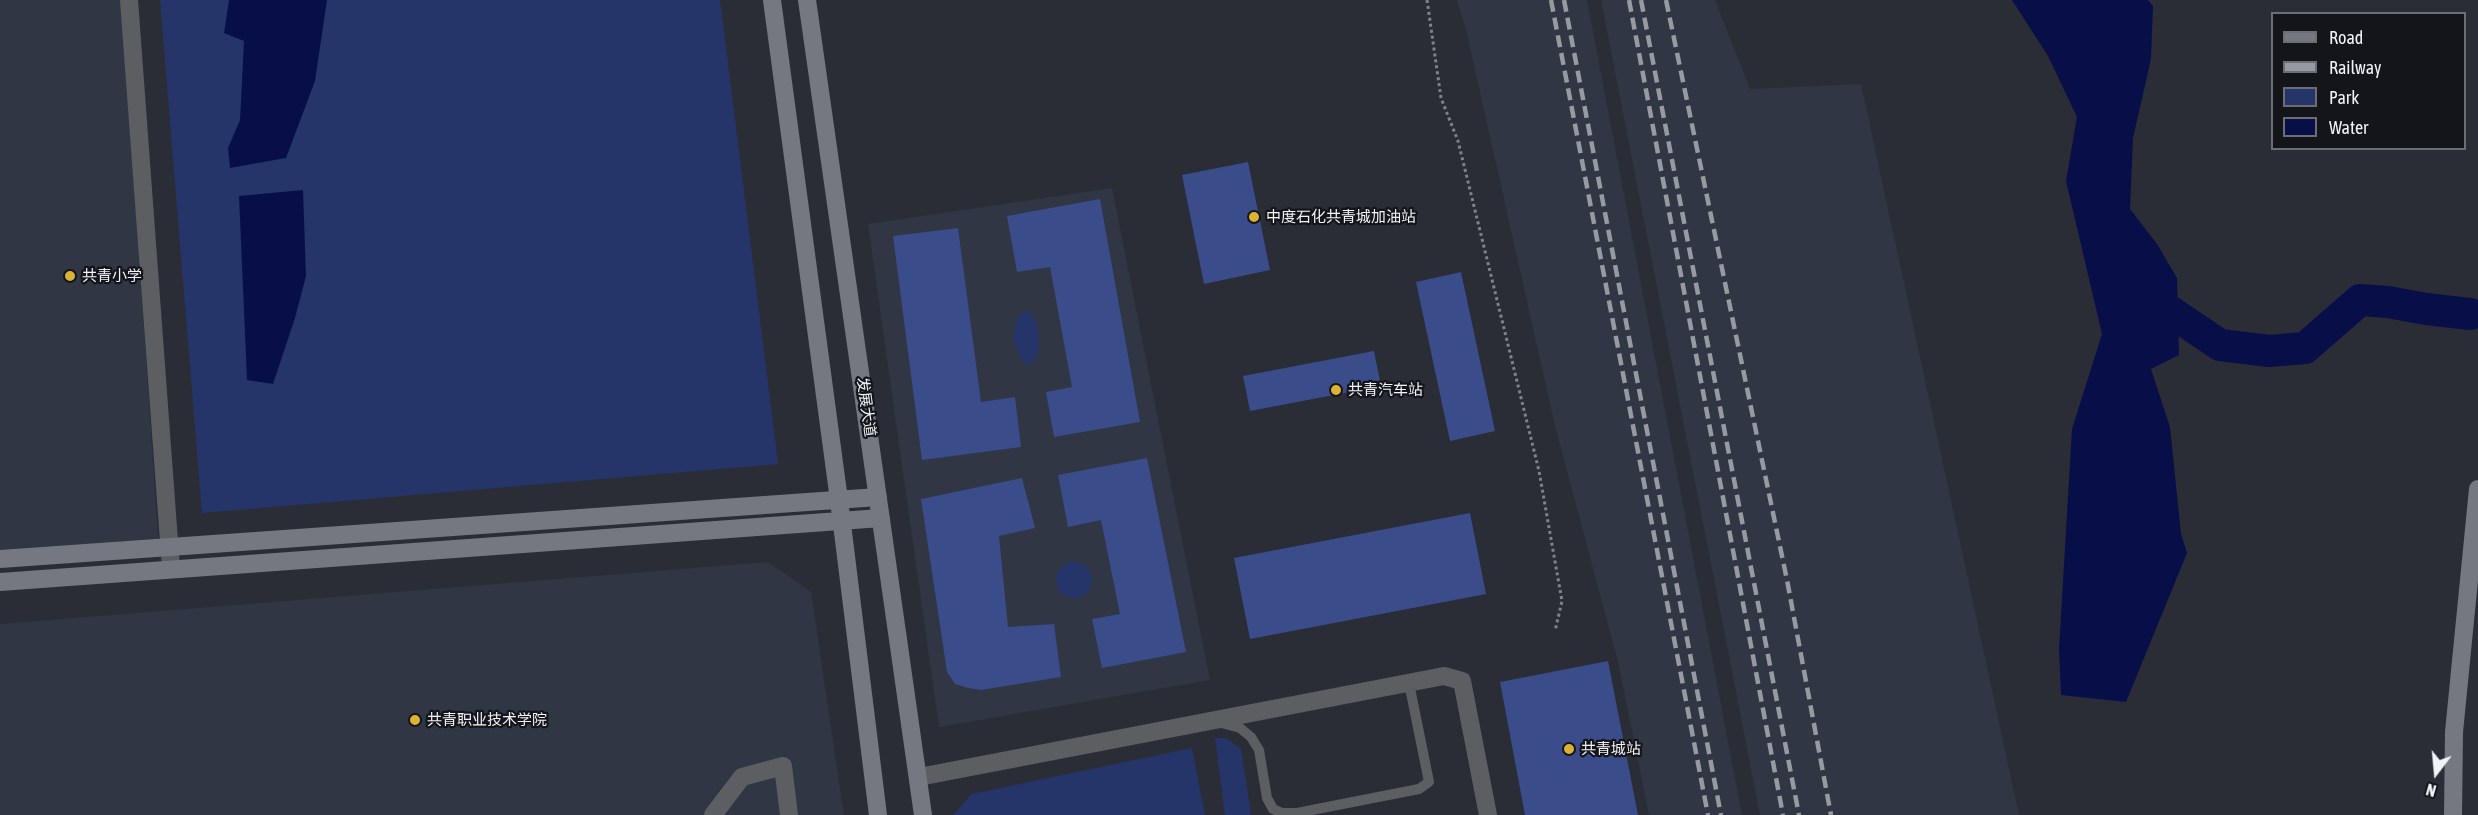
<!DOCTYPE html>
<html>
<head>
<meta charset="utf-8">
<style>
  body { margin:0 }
  #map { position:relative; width:2478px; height:815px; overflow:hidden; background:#2a2d36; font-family:"Asap Condensed",sans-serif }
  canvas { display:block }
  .legend { position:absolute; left:2271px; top:12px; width:195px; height:138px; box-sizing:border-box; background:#14151a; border:2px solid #6c6e73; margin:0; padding:8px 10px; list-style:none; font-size:18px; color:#f1f3f9 }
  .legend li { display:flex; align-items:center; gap:12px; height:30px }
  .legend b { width:30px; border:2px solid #6c6e73 }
  .north { position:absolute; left:2406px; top:743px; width:60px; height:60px; -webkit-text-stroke:4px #14151a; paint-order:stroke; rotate:196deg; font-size:16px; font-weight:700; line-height:24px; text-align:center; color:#f1f3f9 }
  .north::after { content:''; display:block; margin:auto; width:21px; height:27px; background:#f1f3f9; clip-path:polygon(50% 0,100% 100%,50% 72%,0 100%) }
</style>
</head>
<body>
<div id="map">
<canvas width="2478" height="815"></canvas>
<ul class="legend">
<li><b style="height:8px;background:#757880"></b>Road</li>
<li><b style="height:8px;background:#979aa1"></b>Railway</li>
<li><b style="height:16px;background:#263569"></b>Park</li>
<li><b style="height:16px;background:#080f48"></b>Water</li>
</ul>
<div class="north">N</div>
</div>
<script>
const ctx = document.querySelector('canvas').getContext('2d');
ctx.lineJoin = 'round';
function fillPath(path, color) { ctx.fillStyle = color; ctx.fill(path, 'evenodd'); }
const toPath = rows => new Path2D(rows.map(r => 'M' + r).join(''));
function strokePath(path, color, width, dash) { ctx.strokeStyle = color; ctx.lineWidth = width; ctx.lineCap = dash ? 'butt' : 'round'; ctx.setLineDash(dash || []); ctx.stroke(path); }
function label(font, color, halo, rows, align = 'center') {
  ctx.font = font + ' "Asap Condensed","Noto Sans SC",sans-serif'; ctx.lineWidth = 4.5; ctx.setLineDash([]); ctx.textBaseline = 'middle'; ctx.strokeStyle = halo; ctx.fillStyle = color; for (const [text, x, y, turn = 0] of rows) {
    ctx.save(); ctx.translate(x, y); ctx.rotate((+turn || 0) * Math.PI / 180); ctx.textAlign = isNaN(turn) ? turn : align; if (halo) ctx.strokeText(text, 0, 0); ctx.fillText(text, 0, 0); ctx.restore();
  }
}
const built = toPath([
  [0,0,122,0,159,551,0,560],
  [1457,0,1587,0,1742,815,1649,815,1618,662,1555,426,1466,30],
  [1601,0,1715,0,1750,89,1861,84,2019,815,1760,815],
  [1112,188,1210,680,939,727,868,224],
  [768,562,811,592,844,815,0,815,0,624]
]);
const green = toPath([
  [160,0,720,0,778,464,202,513],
  [1023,311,1030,312,1037,323,1039,346,1036,358,1028,365,1021,359,1013,339,1017,319],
  '1056 580a18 18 0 1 1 36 0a18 18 0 1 1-36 0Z',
  [1226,738,1241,749,1251,815,1225,815,1215,738],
  [1192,748,1205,815,953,815,972,794]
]);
const water = toPath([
  [229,0,327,0,315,81,286,158,230,168,228,148,240,120,244,41,224,33],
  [2012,0,2148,0,2153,6,2151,59,2133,138,2130,209,2157,244,2177,278,2179,355,2151,369,2170,427,2181,534,2187,553,2126,702,2061,695,2059,649,2072,429,2102,334,2066,181,2077,117,2048,56],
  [303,190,306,276,295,318,273,384,247,380,239,196]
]);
const river = toPath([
  [2143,293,2220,345,2269,351,2305,348,2360,300,2388,302,2426,309,2470,314]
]);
const building = toPath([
  [1248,162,1270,270,1204,284,1182,175],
  [1100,199,1140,422,1054,437,1046,392,1072,387,1050,267,1017,272,1007,216],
  [958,228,981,402,1015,397,1021,447,922,460,893,236],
  [1461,272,1495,431,1450,441,1416,282],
  [1374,351,1381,386,1250,411,1243,376],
  [1147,458,1186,652,1102,668,1092,619,1120,614,1101,520,1068,527,1058,475],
  [1022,478,1035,528,999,536,1008,627,1054,624,1061,677,981,690,968,688,955,684,947,672,921,499],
  [1470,513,1486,594,1250,639,1234,558],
  [1608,661,1638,815,1525,815,1500,682]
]);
const path = toPath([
  [1427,0,1441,98,1458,141,1539,471,1562,601,1555,631]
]);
const service = toPath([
  [1218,722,1240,728,1251,737,1259,750,1267,798,1273,809,1282,813,1297,813,1419,789,1429,782,1409,683]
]);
const minor = toPath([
  [129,0,171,568],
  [919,777,1444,676,1462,681,1488,815],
  [713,815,742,777,783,766,789,815]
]);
const secondary = toPath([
  [772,0,839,500,878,815],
  [807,0,923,815],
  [0,559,878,497],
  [0,582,881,518],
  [2453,815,2454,732,2478,489]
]);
const rail = toPath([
  [1551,0,1708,815],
  [1564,0,1721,815],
  [1629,0,1783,815],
  [1641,0,1799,815],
  [1666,0,1787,580,1831,815]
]);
const markers = [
  [1254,217,6,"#dcb233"],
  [70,276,6,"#dcb233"],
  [1336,390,6,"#dcb233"],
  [415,720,6,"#dcb233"],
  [1569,749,6,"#dcb233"]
];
const poiNames = [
  ["中度石化共青城加油站",1266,217],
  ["共青小学",82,276],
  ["共青汽车站",1348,390],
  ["共青职业技术学院",427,720],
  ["共青城站",1581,749]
];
const streetNames = [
  ["发展大道",866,407,82]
];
fillPath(built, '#303644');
fillPath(green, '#263569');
fillPath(water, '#080f48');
strokePath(river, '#080f48', 32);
fillPath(building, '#3a4c8a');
strokePath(path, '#80828a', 3, [3, 3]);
strokePath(service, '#5c5e62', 10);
strokePath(minor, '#5c5e62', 18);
strokePath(secondary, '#757880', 18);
strokePath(rail, '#979aa1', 4.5, [12, 6]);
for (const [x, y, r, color] of markers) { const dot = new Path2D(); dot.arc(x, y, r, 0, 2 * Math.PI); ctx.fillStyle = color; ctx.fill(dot); strokePath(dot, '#14151a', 2); }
label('15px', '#f1f3f9', '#14151a', poiNames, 'left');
label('15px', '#f1f3f9', '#14151a', streetNames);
</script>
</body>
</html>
